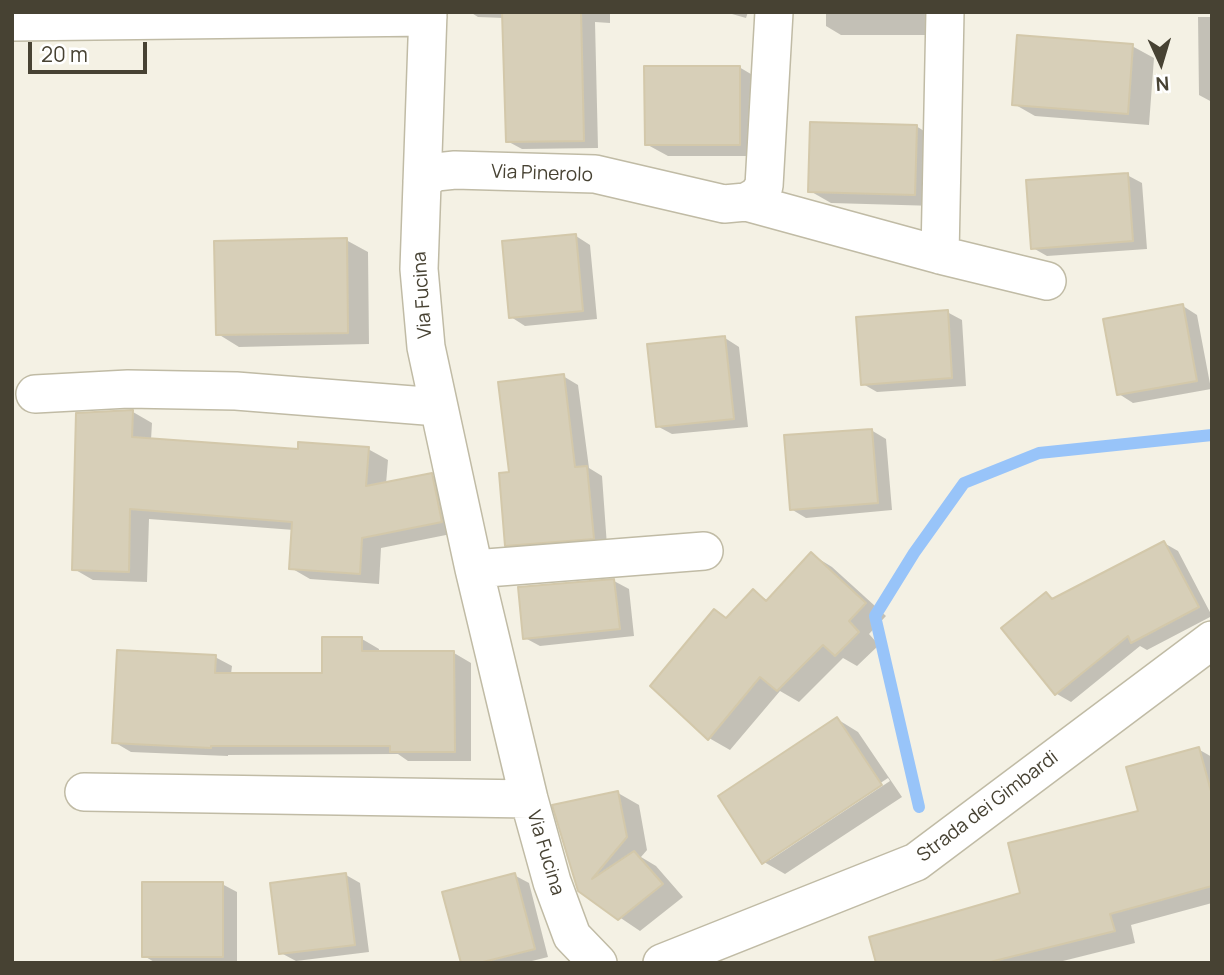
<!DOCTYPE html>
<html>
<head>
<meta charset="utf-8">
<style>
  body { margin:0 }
  #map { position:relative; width:1224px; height:975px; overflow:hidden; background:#f4f1e4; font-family:Manrope,sans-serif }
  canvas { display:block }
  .frame { position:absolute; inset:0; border:14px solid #474233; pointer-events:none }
  .north { position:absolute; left:1126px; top:28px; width:70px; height:70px; -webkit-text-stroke:5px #fff; paint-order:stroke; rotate:176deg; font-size:19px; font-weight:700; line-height:28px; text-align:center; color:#474233 }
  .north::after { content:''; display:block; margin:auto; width:24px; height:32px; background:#474233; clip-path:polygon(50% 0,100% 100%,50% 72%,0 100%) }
  .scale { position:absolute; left:28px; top:42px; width:119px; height:32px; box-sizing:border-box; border:4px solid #474233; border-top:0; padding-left:9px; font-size:21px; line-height:24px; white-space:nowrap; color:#474233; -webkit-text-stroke:5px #fff; paint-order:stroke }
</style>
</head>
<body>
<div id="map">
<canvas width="1224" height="975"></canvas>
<div class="frame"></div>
<div class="north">N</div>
<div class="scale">20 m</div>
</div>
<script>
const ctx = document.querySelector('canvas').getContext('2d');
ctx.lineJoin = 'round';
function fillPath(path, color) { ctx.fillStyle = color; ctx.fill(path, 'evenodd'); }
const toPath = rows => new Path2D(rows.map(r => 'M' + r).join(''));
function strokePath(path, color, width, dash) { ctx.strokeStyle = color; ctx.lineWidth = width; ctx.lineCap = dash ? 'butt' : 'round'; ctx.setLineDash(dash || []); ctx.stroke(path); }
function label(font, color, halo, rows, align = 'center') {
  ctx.font = font + ' Manrope,sans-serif'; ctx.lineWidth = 5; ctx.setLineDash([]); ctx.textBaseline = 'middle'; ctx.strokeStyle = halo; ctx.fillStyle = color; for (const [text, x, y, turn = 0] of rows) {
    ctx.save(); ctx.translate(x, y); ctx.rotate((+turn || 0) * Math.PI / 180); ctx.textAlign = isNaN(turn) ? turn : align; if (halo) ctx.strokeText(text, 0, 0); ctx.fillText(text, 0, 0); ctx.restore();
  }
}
const shadow = toPath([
  [470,12,610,12,610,23,595,22,598,148,522,149,507,141,504,18,478,17],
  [725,12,748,12,746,18],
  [826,12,931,12,931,35,841,35,826,26],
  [1198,17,1212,17,1212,102,1199,95],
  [1132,46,1154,58,1149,125,1035,116,1014,104],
  [739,67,761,80,761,156,668,156,646,144],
  [916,126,937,139,936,206,831,203,810,191],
  [1127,175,1142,183,1147,249,1047,256,1033,248],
  [576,236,590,245,597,319,525,326,511,317],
  [346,240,368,252,369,344,239,347,218,334],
  [1183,306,1197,315,1211,389,1133,403,1119,394],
  [947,312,962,320,966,386,877,392,863,384],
  [725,338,739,347,748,427,672,434,657,426],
  [563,376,578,385,589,468,602,476,607,546,521,553,507,544,511,474],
  [133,412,152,423,151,440,299,451,368,449,388,460,386,484,431,475,451,486,461,532,381,548,379,584,310,579,291,568,294,530,149,519,147,582,93,580,74,569],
  [871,430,886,439,892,510,806,518,791,509],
  [1164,543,1178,551,1212,616,1147,650,1140,646,1071,702,1057,694,1004,628,1046,594,1055,599],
  [811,554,832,567,886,616,869,634,879,645,857,666,843,658,799,702,780,691,730,750,709,738,728,619,753,592,769,601],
  [614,581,629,589,634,636,540,646,525,638],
  [362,639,379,649,379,653,454,653,471,663,471,761,408,761,398,754,228,755,228,756,131,752,114,742,215,657,232,666,231,674,323,674],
  [837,719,858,732,902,797,785,874,764,862],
  [888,778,890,781,770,860,770,856],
  [1198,749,1212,757,1212,903,1131,925,1135,943,1055,963,878,963,1022,895,1140,813],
  [618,793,639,805,647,850,641,857,656,866,683,897,640,931,579,890],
  [346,875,360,883,369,952,296,961,281,953],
  [514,875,529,883,548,957,524,963,462,963],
  [222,884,237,892,237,963,156,963,144,956]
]);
const stream = toPath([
  [919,807,875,616,914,553,964,483,1039,453,1212,435]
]);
const building = toPath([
  [502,12,581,12,584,141,506,142,502,12],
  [1017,35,1133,44,1128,114,1012,105,1017,35],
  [644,66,740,66,740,145,645,145,644,66],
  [810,122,917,125,915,195,808,192,810,122],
  [1128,173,1133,241,1031,249,1026,180,1128,173],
  [576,234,583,311,509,318,502,241,576,234],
  [347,238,348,333,216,335,214,241,347,238],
  [1183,304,1197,381,1117,395,1103,319,1183,304],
  [948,310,952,378,861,385,856,317,948,310],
  [725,336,734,419,656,427,647,344,725,336],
  [564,374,575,467,587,466,594,539,505,546,499,473,509,472,498,382,564,374],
  [133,410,132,437,298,449,298,442,369,447,366,486,432,473,442,522,362,538,360,574,289,569,292,522,130,509,129,572,72,570,76,413,133,410],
  [872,429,878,503,790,510,784,435,872,429],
  [1164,541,1199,607,1131,643,1128,636,1055,695,1001,628,1046,592,1052,599,1164,541],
  [811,552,866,603,849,621,859,632,835,656,823,645,777,691,760,677,708,740,650,686,714,609,726,618,753,589,766,601,811,552],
  [614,579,620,629,523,639,518,587,614,579],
  [322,637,362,637,362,651,454,651,455,752,390,752,390,746,211,746,211,748,112,743,117,650,216,655,215,673,322,673,322,637],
  [837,717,882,785,762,864,718,796,837,717],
  [1199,747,1212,795,1212,886,1110,914,1115,931,986,963,876,963,869,937,1020,893,1008,843,1138,811,1126,767,1199,747],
  [618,791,627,837,592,879,634,851,663,884,618,920,578,891,552,805,618,791],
  [346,873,355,945,279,954,270,883,346,873],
  [515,873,535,949,479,963,461,963,442,892,515,873],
  [142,882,223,882,223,957,142,957,142,882]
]);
const street = toPath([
  [428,12,419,269,426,347,474,569,529,799,552,882,572,936,598,963],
  [12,22,428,17],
  [422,181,436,172,455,170,595,174,724,204,746,202,940,255,1047,281],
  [746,202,757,196,764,186,774,12],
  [940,255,945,12],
  [35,394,128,389,236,391,438,407],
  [474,569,704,551],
  [84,792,529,799],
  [662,963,916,862,1212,640]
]);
const streetNames = [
  ["Via Pinerolo",542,174,2],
  ["Via Fucina",423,295,-94],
  ["Strada dei Gimbardi",988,807,-37],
  ["Via Fucina",545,853,73]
];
fillPath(shadow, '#0003');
strokePath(stream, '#98c4f9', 12);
fillPath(building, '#d7cfb8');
strokePath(building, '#d3c8aa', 2);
strokePath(street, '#c0bba5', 40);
strokePath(street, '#fff', 37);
label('19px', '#474233', '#fff', streetNames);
</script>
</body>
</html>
